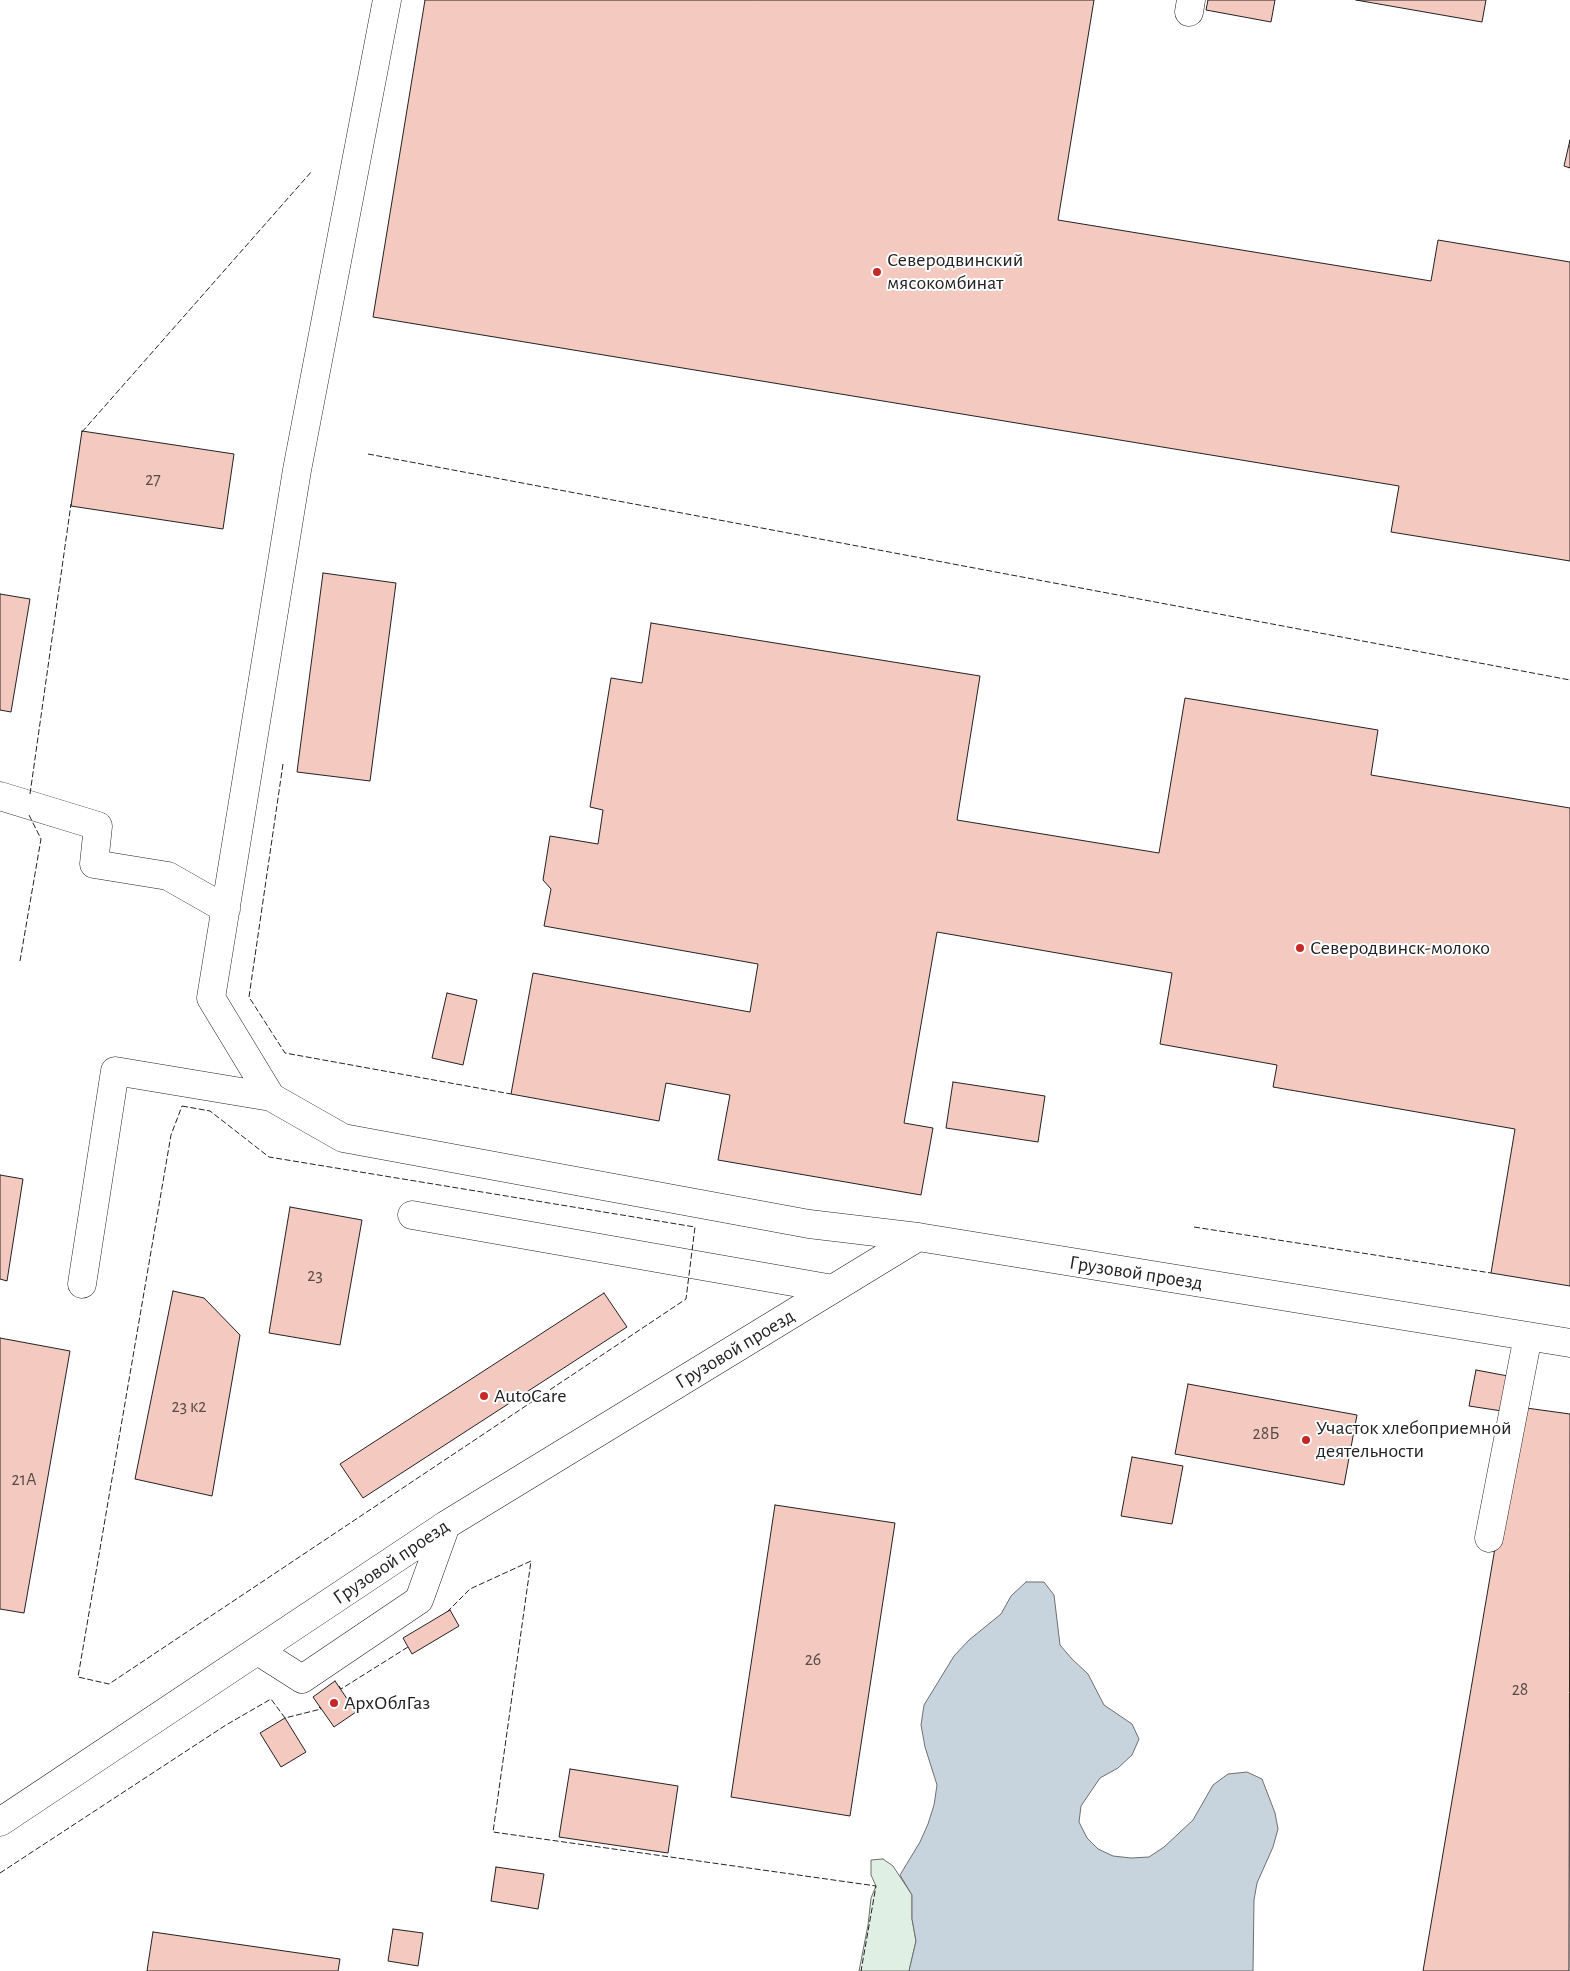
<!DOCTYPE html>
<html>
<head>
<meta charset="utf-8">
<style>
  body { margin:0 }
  canvas { display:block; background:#fff }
</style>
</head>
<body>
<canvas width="1570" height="1971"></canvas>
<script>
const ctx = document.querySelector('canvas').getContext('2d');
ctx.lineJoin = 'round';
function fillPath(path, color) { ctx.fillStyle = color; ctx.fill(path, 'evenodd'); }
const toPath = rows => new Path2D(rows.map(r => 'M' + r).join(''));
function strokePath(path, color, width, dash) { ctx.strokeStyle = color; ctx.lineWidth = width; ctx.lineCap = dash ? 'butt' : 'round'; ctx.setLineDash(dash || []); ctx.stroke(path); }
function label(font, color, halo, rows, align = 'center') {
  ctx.font = font + ' "Alegreya Sans",sans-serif'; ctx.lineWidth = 4; ctx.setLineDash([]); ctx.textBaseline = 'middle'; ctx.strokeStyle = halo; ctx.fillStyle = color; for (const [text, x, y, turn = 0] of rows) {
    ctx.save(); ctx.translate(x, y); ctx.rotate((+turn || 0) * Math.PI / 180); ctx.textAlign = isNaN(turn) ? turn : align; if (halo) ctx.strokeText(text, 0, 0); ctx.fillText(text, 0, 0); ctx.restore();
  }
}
const green = toPath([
  [883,1859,893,1866,912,1895,912,1919,916,1941,909,1971,859,1971,868,1925,871,1898,876,1886,871,1875,871,1860,883,1859]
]);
const water = toPath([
  [1026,1582,1044,1582,1054,1595,1060,1645,1072,1659,1088,1674,1104,1705,1132,1724,1139,1739,1132,1755,1118,1768,1100,1778,1081,1806,1079,1822,1087,1838,1098,1849,1113,1856,1131,1858,1149,1857,1164,1847,1193,1820,1213,1785,1228,1774,1247,1772,1262,1779,1275,1813,1278,1829,1273,1847,1257,1883,1254,1900,1253,1971,909,1971,916,1941,912,1919,912,1895,900,1875,920,1842,928,1824,934,1805,937,1785,925,1747,921,1725,924,1705,954,1656,969,1640,1001,1614,1011,1596,1026,1582]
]);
const building = toPath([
  [425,0,1094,0,1058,220,1431,281,1438,240,1570,262,1570,561,1391,532,1399,486,373,317,425,0],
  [1208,0,1275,0,1271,22,1206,10,1208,0],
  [1356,0,1486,0,1482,22,1356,0],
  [1570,140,1570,168,1564,166,1570,140],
  [82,431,234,454,223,529,71,506,82,431],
  [323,573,396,583,370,781,297,772,323,573],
  [0,594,30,599,11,712,0,710,0,594],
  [651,623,980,676,957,820,1159,853,1185,698,1378,730,1371,775,1570,808,1570,1286,1491,1273,1515,1129,1273,1087,1277,1065,1160,1044,1172,973,937,932,904,1123,933,1128,921,1195,718,1160,730,1095,666,1083,659,1121,511,1094,533,973,750,1012,758,964,544,926,551,889,543,880,550,836,598,844,603,810,590,807,611,678,642,683,651,623],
  [447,993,477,1000,463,1065,432,1058,447,993],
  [953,1082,1045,1096,1038,1142,946,1128,953,1082],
  [0,1175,23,1179,7,1281,0,1279,0,1175],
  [290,1207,362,1220,340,1345,269,1333,290,1207],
  [173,1291,204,1298,240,1335,212,1496,135,1479,173,1291],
  [604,1293,627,1327,363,1498,340,1464,604,1293],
  [0,1338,70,1351,24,1613,0,1609,0,1338],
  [1476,1370,1508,1376,1502,1411,1469,1406,1476,1370],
  [1188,1384,1357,1415,1344,1485,1175,1454,1188,1384],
  [1519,1407,1570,1414,1569,1971,1423,1971,1519,1407],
  [1132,1457,1183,1466,1172,1524,1121,1516,1132,1457],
  [775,1505,895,1523,850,1816,731,1797,775,1505],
  [450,1610,459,1626,412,1654,403,1638,450,1610],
  [335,1681,356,1712,334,1727,313,1697,335,1681],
  [285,1718,306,1752,281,1767,260,1733,285,1718],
  [570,1769,678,1786,668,1853,559,1837,570,1769],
  [496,1867,544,1874,538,1909,491,1901,496,1867],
  [393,1929,423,1933,418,1966,388,1961,393,1929],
  [153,1932,340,1959,338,1971,147,1971,153,1932]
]);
const minor = toPath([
  [387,0,297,470,211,998,271,1097,343,1138,809,1224,918,1237],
  [1189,12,1191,0],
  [0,796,98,826,94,864,168,876,226,909],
  [412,1215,833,1289],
  [82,1284,115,1071,271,1097],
  [1489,1538,1528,1336],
  [258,1651,302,1679,419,1600,446,1525],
  [0,1822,446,1525,918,1237,1570,1343]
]);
const fence = toPath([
  [82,432,312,171],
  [368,454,1570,680],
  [283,764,249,997,285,1053,511,1094],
  [30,794,71,504],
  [20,961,41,839,29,815],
  [182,1106,210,1111,269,1157,695,1227,686,1299,109,1684,78,1677,171,1135,182,1106],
  [1194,1227,1491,1273],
  [447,1612,470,1589,531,1561,493,1832,876,1886,861,1971],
  [339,1686,341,1689,408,1647,407,1645],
  [0,1873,226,1725,271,1699,285,1718,321,1709,319,1707]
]);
const markers = [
  [877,272,5,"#c62828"],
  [1300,948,5,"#c62828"],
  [484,1396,5,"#c62828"],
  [1306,1440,5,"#c62828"],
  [334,1703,5,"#c62828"]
];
const numberNames = [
  ["27",153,480],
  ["23",315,1276],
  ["23 к2",189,1407],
  ["28Б",1266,1434],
  ["21А",24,1480],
  ["26",813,1660],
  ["28",1520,1690]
];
const poiNames = [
  ["Северодвинский",887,260],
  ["мясокомбинат",887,283],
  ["Северодвинск-молоко",1310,948],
  ["AutoCare",494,1396],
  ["Участок хлебоприемной",1316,1428],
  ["деятельности",1316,1451],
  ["АрхОблГаз",344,1703]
];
const streetNames = [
  ["Грузовой проезд",1136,1273,9],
  ["Грузовой проезд",735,1349,-31],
  ["Грузовой проезд",391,1562,-34]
];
fillPath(green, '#e0efe3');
strokePath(green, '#6f6f6f', 1);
fillPath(water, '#c7d3dd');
strokePath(water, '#6f6f6f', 1);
fillPath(building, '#f3c9c0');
strokePath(building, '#222', 1);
strokePath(minor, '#222', 29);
strokePath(minor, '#fff', 28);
strokePath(fence, '#222', 1, [6, 2.5]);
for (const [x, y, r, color] of markers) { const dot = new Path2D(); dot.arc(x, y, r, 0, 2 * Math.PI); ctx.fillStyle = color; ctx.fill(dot); strokePath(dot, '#fff', 2); }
label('18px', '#564c4a', null, numberNames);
label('20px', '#222', '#fff', poiNames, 'left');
label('20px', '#222', '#fff', streetNames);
</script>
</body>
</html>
